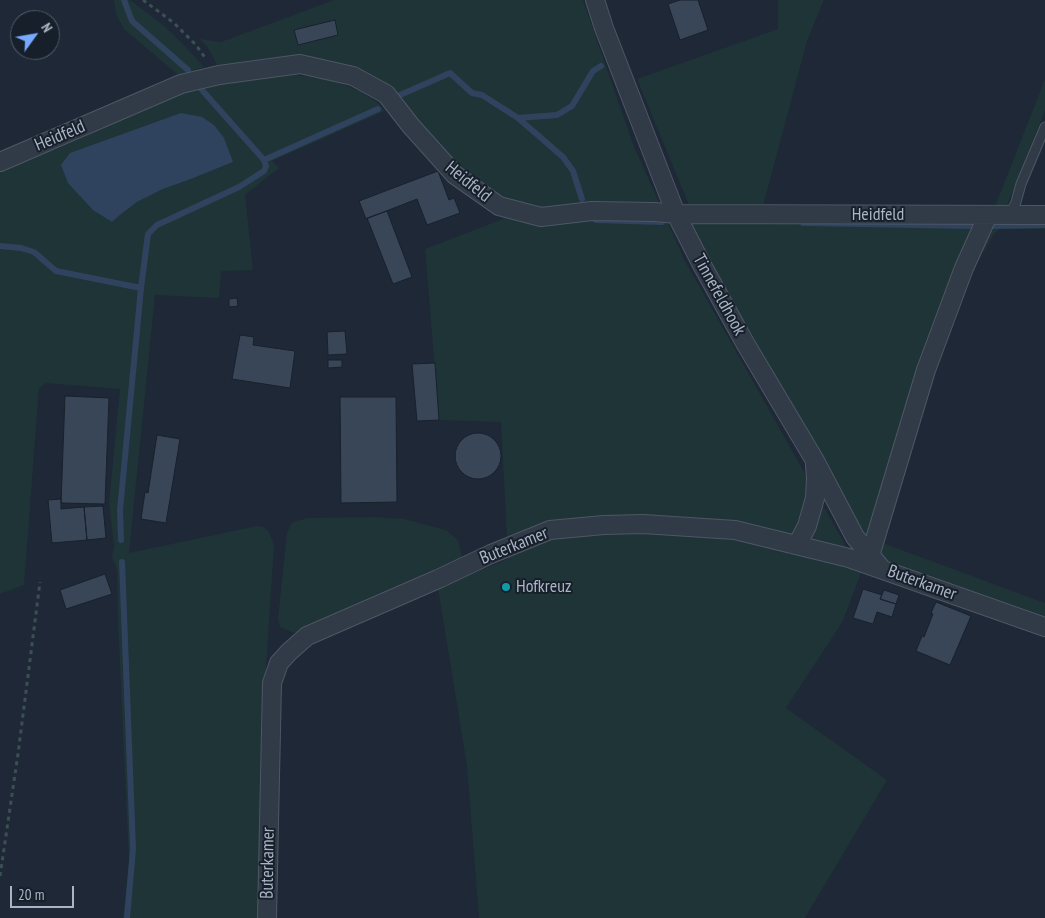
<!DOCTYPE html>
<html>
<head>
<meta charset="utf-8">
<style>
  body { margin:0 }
  #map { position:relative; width:1045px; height:918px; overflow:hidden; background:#1e2836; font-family:"PT Sans Narrow",sans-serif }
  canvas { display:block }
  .north { position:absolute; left:10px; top:10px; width:50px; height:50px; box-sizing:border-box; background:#171f2b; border:1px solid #525b68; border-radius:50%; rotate:58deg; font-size:14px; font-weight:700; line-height:20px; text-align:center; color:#aab4c4 }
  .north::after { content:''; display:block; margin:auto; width:18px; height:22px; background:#76aafd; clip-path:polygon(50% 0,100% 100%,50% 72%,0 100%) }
  .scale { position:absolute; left:10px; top:886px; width:64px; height:22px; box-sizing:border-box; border:2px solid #aab4c4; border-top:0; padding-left:6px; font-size:15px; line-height:18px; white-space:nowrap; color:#aab4c4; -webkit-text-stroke:4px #171f2b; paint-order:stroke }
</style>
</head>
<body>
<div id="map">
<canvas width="1045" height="918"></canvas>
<div class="north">N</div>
<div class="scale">20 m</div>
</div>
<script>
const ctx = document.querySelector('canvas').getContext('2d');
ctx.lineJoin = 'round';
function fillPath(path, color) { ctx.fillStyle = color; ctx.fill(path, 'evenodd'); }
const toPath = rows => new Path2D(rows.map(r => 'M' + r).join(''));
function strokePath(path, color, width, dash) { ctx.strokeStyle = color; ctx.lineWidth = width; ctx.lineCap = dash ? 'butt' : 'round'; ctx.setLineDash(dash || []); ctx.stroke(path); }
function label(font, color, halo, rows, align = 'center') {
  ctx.font = font + ' "PT Sans Narrow",sans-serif'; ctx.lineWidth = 4; ctx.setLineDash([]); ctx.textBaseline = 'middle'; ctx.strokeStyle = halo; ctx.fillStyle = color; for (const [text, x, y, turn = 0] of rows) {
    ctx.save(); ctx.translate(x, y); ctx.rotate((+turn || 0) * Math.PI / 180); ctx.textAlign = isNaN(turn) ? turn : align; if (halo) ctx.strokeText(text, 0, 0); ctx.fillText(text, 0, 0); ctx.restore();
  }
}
const green = toPath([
  [114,0,130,0,163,25,182,43,204,67,178,75,124,29,116,14],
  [334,0,583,0,633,144,684,259,861,573,843,621,786,708,887,780,805,918,479,918,467,766,438,588,508,559,501,422,439,420,425,249,503,219,497,195,477,181,459,166,427,133,402,101,387,86,353,68,329,60,297,55,278,57,217,65,208,48,200,39,221,42],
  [778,0,824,0,807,41,763,206,689,205,637,79,778,29],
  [296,75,325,79,342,84,361,92,377,102,385,111,272,161,279,168,245,195,253,270,221,271,219,298,155,295,129,553,257,526,264,527,269,532,274,545,266,668,262,694,259,918,123,918,129,862,118,621,117,569,112,558,114,545,109,503,120,389,46,383,39,388,24,585,0,594,0,153,55,150,177,95,215,83],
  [70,153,233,162,191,179,163,189,137,202,121,214,112,222],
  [1045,79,1045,110,1006,208,994,209],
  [691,219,976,222,976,224,964,245,930,333,870,534,863,536,825,461,688,225],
  [1045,220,1045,229,999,229,994,234,972,271,986,230,995,221],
  [374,517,404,519,446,530,458,540,462,557,305,626,294,633,280,627,278,619,287,532,292,523,307,518],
  [880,542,1045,603,1045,621,884,561,878,553]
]);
const water = toPath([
  [181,113,202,117,214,125,224,138,233,162,191,179,163,189,137,202,121,214,112,222,93,210,68,183,61,165,70,153]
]);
const stream = toPath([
  [124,0,132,21,188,70],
  [400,95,450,73,472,93,482,95,518,118,563,157,573,171,582,199],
  [518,118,557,115,572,106,593,71,601,66],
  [264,160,378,109],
  [596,220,662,222],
  [803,223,975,226],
  [989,226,1045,225],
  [0,246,21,248,34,252,56,271,141,288],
  [121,540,120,510,141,288,148,234,157,225,239,187,264,171,266,166,264,160,202,90],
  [122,562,133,849,127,918]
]);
const building = toPath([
  [680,0,698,0,708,30,680,40,668,4,680,0],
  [335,20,338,35,298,45,294,30,335,20],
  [438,171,449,200,454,198,460,213,427,225,417,199,366,219,359,201,438,171],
  [387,211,412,277,393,284,367,218,387,211],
  [237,298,238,306,229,307,229,299,237,298],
  [345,331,347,354,328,355,327,332,345,331],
  [240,335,254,337,253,345,295,351,290,388,232,379,240,335],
  [328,360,342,360,342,367,328,368,328,360],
  [435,363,439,420,417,421,412,364,435,363],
  [65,396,109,398,105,504,61,503,65,396],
  [340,397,396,397,397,502,341,503,340,397],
  '455 456a23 23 0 1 1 46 0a23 23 0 1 1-46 0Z',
  [157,435,180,439,166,523,141,519,145,492,148,493,157,435],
  [61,499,61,509,84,507,87,540,52,543,48,500,61,499],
  [103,506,106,538,87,540,84,507,103,506],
  [105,574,112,594,66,609,60,590,105,574],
  [863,589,882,595,880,599,896,604,892,617,877,612,873,624,853,618,863,589],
  [884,590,899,595,896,604,880,599,884,590],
  [936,602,971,616,950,665,916,651,922,636,924,637,933,614,931,613,936,602]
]);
const path = toPath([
  [143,0,174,23,196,45,206,59],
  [0,876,18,754,40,582]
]);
const lane = toPath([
  [1010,215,1016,202,1021,184,1045,127]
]);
const street = toPath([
  [595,0,604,28,676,214,702,265,745,343,814,459,855,537,882,569],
  [0,162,181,84,219,75,300,64,353,76,386,94,411,126,455,175,499,206,541,217,592,211,655,212,676,214,1045,215],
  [797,545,807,526,815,498,816,479,815,465],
  [870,556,926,370,964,268,988,215],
  [267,918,272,683,279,663,289,652,307,636,438,579,491,554,550,530,604,525,643,524,735,530,849,558,1045,627]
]);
const markers = [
  [506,587,5,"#0f9aa8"]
];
const streetNames = [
  ["Heidfeld",60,136,-23],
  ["Heidfeld",468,182,39],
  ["Heidfeld",878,215],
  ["Tinnefeldhook",719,295,61],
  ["Buterkamer",514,546,-22],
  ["Buterkamer",922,583,20],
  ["Buterkamer",268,863,-89]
];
const poiNames = [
  ["Hofkreuz",516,587]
];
fillPath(green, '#1f3437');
fillPath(water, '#2f435f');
strokePath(stream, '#2f435f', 6);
fillPath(building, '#394657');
strokePath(building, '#19212d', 1);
strokePath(lane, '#4e5765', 11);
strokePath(street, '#4e5765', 20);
strokePath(path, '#3a5052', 3, [4, 4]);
strokePath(lane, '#313a47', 9);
strokePath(street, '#313a47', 18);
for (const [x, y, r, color] of markers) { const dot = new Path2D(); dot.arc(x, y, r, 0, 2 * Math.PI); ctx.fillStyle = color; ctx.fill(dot); strokePath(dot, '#171f2b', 2); }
label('18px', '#aab4c4', '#171f2b', streetNames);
label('18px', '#aab4c4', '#171f2b', poiNames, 'left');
</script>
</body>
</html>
